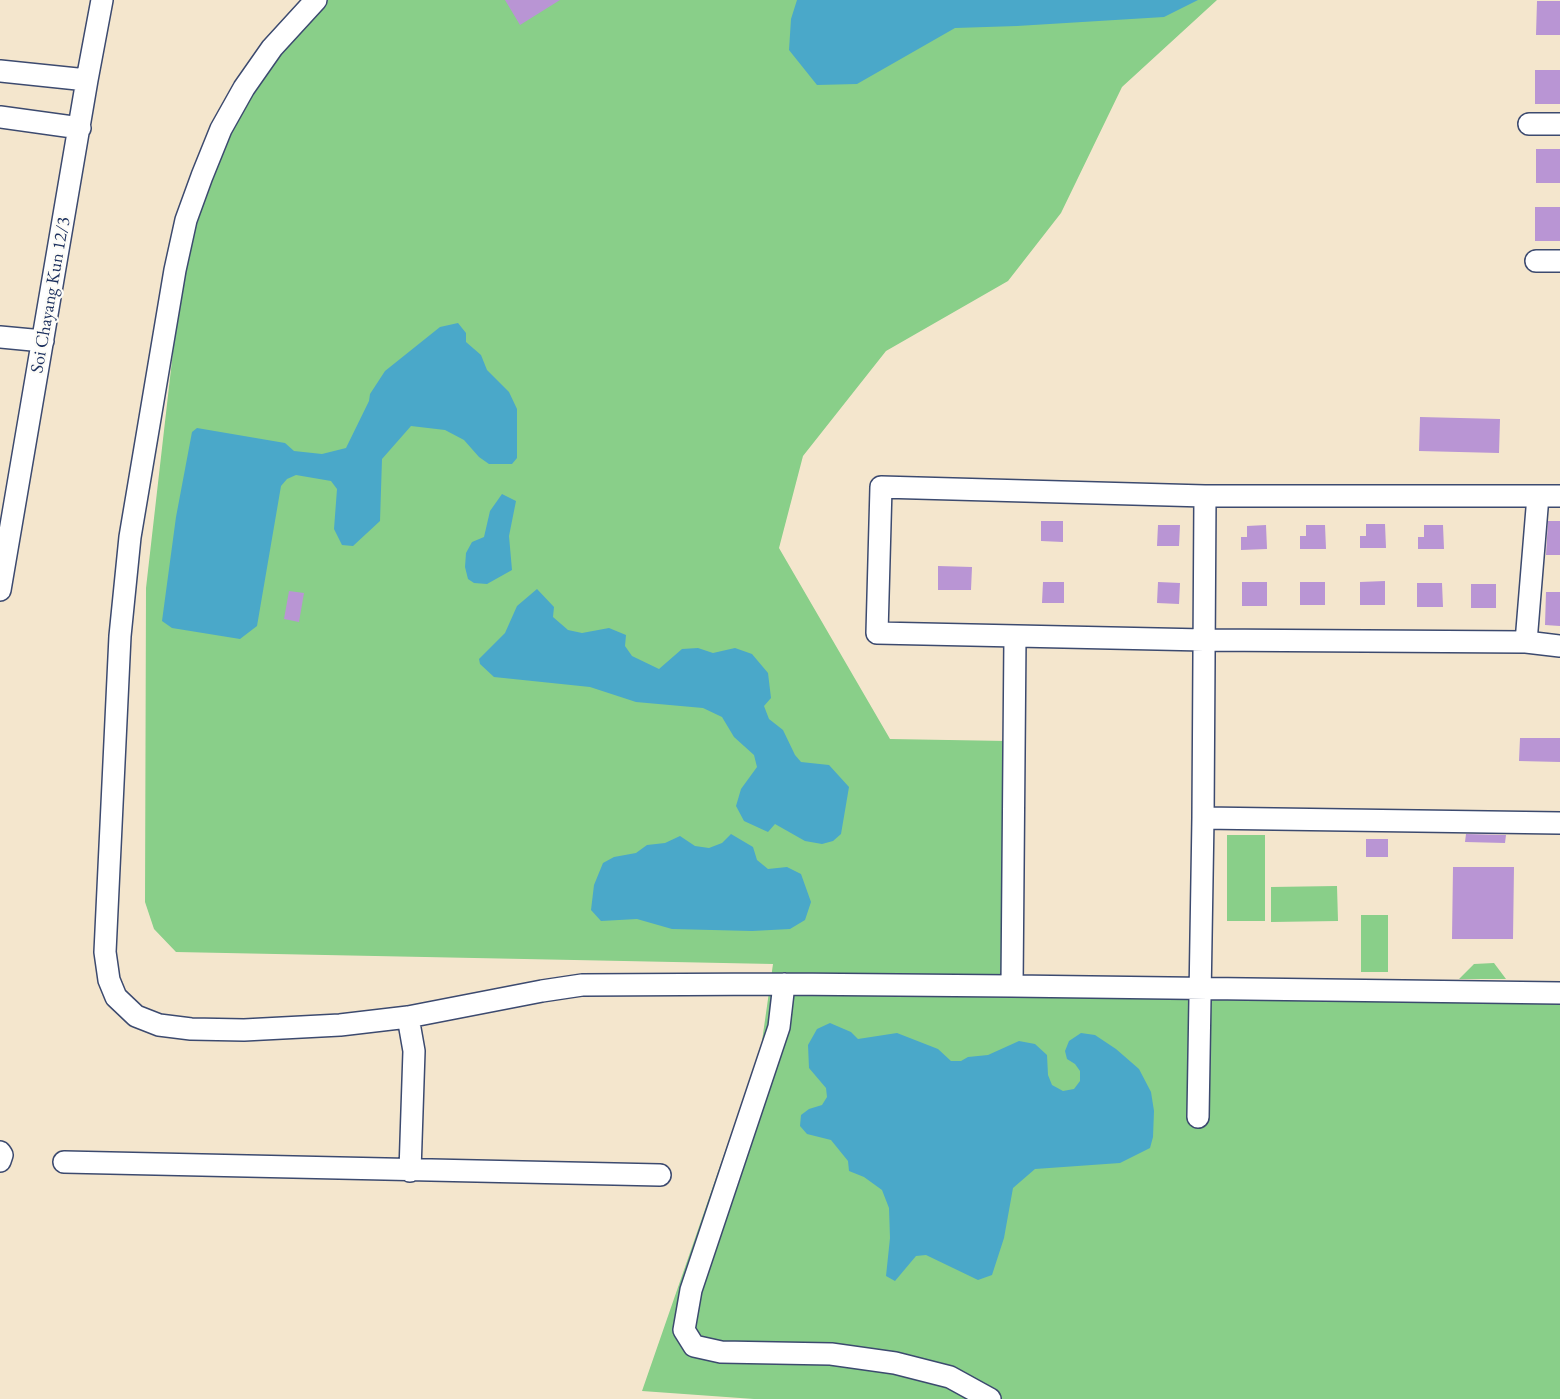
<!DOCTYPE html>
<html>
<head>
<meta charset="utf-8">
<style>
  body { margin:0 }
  canvas { display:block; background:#f4e6cd }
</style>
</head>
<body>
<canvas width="1560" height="1399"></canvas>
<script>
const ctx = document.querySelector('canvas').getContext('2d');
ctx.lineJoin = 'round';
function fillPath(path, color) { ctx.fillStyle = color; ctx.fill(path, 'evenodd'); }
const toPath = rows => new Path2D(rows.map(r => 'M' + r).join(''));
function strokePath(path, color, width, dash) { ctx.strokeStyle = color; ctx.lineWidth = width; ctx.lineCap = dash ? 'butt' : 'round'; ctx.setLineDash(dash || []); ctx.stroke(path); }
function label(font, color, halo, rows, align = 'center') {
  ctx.font = font + ' "EB Garamond",serif'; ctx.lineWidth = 4.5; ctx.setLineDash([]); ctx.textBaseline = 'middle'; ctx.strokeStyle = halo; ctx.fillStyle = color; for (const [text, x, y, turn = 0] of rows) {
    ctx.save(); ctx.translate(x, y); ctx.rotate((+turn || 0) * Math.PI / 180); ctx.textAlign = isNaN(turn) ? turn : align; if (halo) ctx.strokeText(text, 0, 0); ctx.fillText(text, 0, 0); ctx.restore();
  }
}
const green = toPath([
  [328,0,1217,0,1122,87,1061,213,1008,281,886,351,803,456,779,548,890,739,1007,741,1006,993,1560,1001,1560,1399,754,1399,642,1391,761,1048,773,964,176,952,154,929,145,902,146,588,182,273,193,222,228,133,277,55],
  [1227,835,1265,835,1265,921,1227,921],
  [1337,886,1338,921,1271,922,1271,887],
  [1361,915,1388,915,1388,972,1361,972],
  [1494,963,1506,979,1459,979,1474,964]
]);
const water = toPath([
  [797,0,1198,0,1164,17,1017,26,955,28,857,84,817,85,789,50,791,19],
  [458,323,466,333,466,342,481,355,487,370,509,392,517,409,517,458,512,464,489,464,479,457,464,440,445,430,411,426,382,459,380,521,353,546,342,545,334,529,337,489,331,481,296,475,287,479,281,486,257,626,240,639,172,628,162,621,176,517,192,432,197,428,285,443,294,451,322,454,346,448,369,401,370,394,385,371,440,327],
  [502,494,516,501,509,536,512,570,487,584,474,583,468,579,465,567,466,553,472,542,484,537,490,511],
  [537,589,554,607,553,617,568,630,582,633,609,628,626,635,625,646,632,656,659,669,682,649,698,648,713,653,735,648,752,654,768,673,771,698,764,706,769,719,783,730,795,755,801,762,829,765,849,787,841,834,833,841,822,844,805,841,775,824,768,832,744,821,736,806,741,789,757,767,754,755,734,737,722,717,703,708,636,702,590,687,494,677,480,664,479,659,505,633,517,606],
  [731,834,753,847,757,860,768,869,787,867,801,874,811,902,805,920,790,929,752,931,672,929,637,919,601,921,591,910,594,885,603,863,614,857,636,853,647,845,665,843,680,836,695,846,709,848,722,843],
  [830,1023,851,1032,858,1039,897,1033,938,1049,951,1061,961,1061,968,1057,988,1055,1019,1041,1035,1044,1047,1055,1048,1075,1052,1085,1063,1091,1074,1089,1080,1081,1080,1071,1075,1064,1067,1059,1065,1051,1069,1041,1081,1033,1095,1035,1116,1049,1139,1069,1151,1092,1154,1111,1153,1137,1150,1148,1120,1163,1035,1169,1013,1188,1004,1238,992,1275,978,1280,926,1255,916,1256,895,1281,886,1276,890,1238,889,1208,882,1190,864,1177,849,1171,848,1161,831,1140,807,1134,800,1126,801,1115,809,1109,822,1105,827,1097,826,1088,809,1068,808,1045,817,1029]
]);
const building = toPath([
  [505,0,560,0,520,25],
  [1537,1,1560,1,1560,35,1536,35],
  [1535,70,1560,70,1560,104,1535,104],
  [1536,149,1560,149,1560,183,1536,183],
  [1535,207,1560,207,1560,241,1535,241],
  [1420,417,1500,419,1499,453,1419,451],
  [1041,521,1063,521,1063,542,1041,541],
  [1548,521,1560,521,1560,555,1546,555],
  [1366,524,1385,524,1386,548,1360,548,1360,536,1366,536],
  [1158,525,1180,525,1179,546,1157,546],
  [1266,525,1267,549,1241,550,1241,537,1247,537,1247,526],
  [1306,525,1325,525,1326,549,1300,549,1300,536,1306,536],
  [1424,525,1443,525,1444,549,1418,549,1418,537,1424,537],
  [938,566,972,567,971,590,938,590],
  [1385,581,1385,605,1360,605,1360,582],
  [1043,582,1064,582,1064,603,1042,603],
  [1158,582,1180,583,1179,604,1157,603],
  [1242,582,1267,582,1267,606,1242,606],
  [1300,582,1325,582,1325,605,1300,605],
  [1417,583,1442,583,1443,607,1417,607],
  [1471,584,1496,584,1496,608,1471,608],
  [289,591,304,593,299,622,284,619],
  [1546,592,1560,592,1560,626,1545,625],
  [1520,738,1560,738,1560,762,1519,761],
  [1466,834,1506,835,1505,843,1465,842],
  [1366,839,1388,839,1388,857,1366,857],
  [1453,867,1514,867,1513,939,1452,939]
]);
const minor = toPath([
  [316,0,272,48,244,88,221,129,202,176,186,220,175,270,130,537,120,636,105,952,109,980,116,997,136,1016,159,1025,191,1029,244,1030,340,1025,408,1017,542,991,582,985,784,984,1012,986,1560,993],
  [0,71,87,80],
  [0,117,80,128],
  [1529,124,1560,124],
  [1536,261,1560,261],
  [0,337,43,341],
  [1560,496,1205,496,881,487,877,633,1204,640,1526,642,1560,646],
  [0,590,87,80,102,0],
  [1526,642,1538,496],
  [1203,818,1560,823],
  [784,984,779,1027,691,1290,684,1330,694,1346,721,1352,831,1354,895,1363,950,1377,990,1399],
  [1012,986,1015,637],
  [408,1017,414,1051,410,1171],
  [1198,1117,1203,818,1205,496],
  [0,1152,2,1155,0,1161],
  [64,1162,660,1175]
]);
const streetNames = [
  ["Soi Chayang Kun 12/3",51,295,-80]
];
fillPath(green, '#89cf89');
fillPath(water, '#4aa8c9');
fillPath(building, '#b995d4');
strokePath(minor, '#3c4a6f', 24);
strokePath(minor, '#fff', 21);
label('18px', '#1b2f5e', '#fdfcf7', streetNames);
</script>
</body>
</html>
